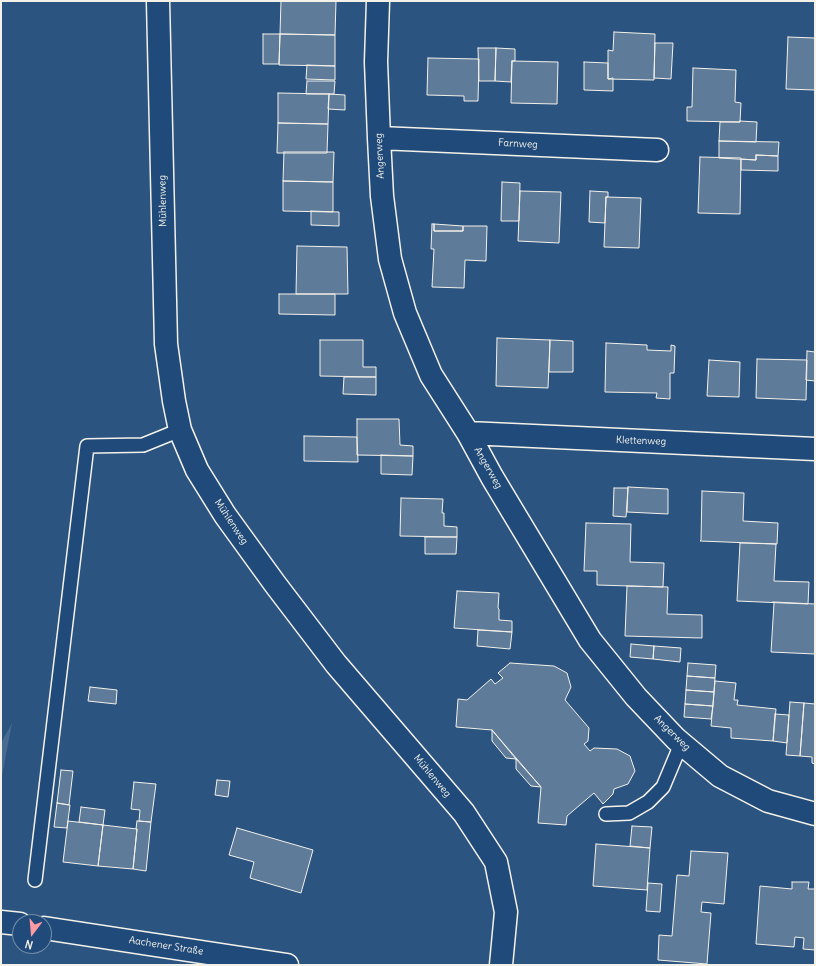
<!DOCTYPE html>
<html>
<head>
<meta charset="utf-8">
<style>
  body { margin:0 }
  #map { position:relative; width:816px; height:966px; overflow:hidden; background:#2c5481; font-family:Delius,sans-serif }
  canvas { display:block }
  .frame { position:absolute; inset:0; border:2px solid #f4f1e8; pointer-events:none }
  .north { position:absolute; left:12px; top:914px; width:40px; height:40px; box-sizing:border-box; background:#1f4a7a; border:1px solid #748da6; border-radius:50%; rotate:196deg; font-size:11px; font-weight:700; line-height:16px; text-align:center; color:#f4f1e8 }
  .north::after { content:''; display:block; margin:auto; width:14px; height:18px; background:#ff9aa2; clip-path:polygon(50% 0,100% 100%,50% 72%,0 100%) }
</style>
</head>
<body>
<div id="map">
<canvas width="816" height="966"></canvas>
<div class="frame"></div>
<div class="north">N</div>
</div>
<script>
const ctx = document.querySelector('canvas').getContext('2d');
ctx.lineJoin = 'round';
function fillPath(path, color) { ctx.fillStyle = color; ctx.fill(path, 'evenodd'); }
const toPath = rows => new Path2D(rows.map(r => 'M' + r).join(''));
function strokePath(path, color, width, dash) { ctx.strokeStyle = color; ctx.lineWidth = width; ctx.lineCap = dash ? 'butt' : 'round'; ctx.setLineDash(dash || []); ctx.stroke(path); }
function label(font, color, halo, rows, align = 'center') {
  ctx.font = font + ' Delius,sans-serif'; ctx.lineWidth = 3; ctx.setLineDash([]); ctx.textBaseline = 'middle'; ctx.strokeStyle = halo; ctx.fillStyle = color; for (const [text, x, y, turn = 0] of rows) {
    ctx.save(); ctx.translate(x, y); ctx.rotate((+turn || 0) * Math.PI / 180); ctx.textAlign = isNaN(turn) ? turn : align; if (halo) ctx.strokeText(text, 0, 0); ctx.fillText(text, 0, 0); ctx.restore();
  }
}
const green = toPath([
  [12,723,1,781,1,786,1,743]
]);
const building = toPath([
  [281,1,336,1,335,35,280,34,281,1],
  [614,32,655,34,654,80,608,79,608,50,613,51,614,32],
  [263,34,280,34,279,64,263,64,263,34],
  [280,34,335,35,335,66,279,65,280,34],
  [788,37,815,38,815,90,786,89,788,37],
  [655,43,673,43,671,79,654,78,655,43],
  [478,48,496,48,495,81,479,81,478,48],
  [496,48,515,49,515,61,512,61,511,82,495,81,496,48],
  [428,58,479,59,478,101,464,101,464,96,427,95,428,58],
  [512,61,558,62,557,104,511,103,512,61],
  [584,62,608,63,608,79,613,78,613,91,584,90,584,62],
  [307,65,335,66,335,80,306,79,307,65],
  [693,68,736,70,735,102,741,103,740,122,687,121,687,107,692,107,693,68],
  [307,81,335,81,334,94,306,94,307,81],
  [278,93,329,94,328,124,278,123,278,93],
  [329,94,345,95,345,110,328,109,329,94],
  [740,121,757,122,756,142,719,141,720,122,740,122,740,121],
  [278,123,328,124,327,153,277,153,278,123],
  [719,141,779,142,778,156,756,155,756,160,719,158,719,141],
  [284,152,334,152,333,182,283,181,284,152],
  [756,155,778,156,778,171,741,170,741,159,756,160,756,155],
  [700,157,741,158,740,214,698,213,700,157],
  [283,181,333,182,333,212,283,211,283,181],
  [502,182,520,183,519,221,501,221,502,182],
  [520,191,561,192,559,243,518,241,520,191],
  [590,191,608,192,608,197,606,197,605,223,589,222,590,191],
  [606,197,641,198,639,248,604,247,606,197],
  [311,211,339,212,339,226,311,225,311,211],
  [432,224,434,224,434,231,463,231,463,226,487,226,486,261,465,260,464,288,432,287,434,249,431,249,432,224],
  [434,224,463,226,463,231,434,231,434,224],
  [297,246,347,247,348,294,296,294,297,246],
  [279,294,335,294,335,315,279,314,279,294],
  [497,338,550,340,548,388,496,386,497,338],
  [320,340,363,340,363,367,376,367,376,377,320,376,320,340],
  [550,340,573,341,573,372,549,372,550,340],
  [606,343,647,345,647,350,671,351,671,345,675,346,674,373,670,373,670,399,656,398,657,393,605,392,606,343],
  [807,351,815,352,815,381,806,380,807,351],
  [757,359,807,360,806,400,756,398,757,359],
  [709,360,740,362,739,397,707,396,709,360],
  [344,377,376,377,376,395,343,394,344,377],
  [357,419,399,419,400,445,413,446,413,456,357,455,357,419],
  [304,436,357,437,358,462,304,461,304,436],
  [381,455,413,456,412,475,381,474,381,455],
  [628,487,668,489,668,514,627,512,628,487],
  [614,488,628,488,626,517,613,516,614,488],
  [702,491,744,493,743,521,778,523,777,544,700,541,701,540,702,491],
  [401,498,443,499,442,513,444,513,444,526,457,527,457,537,400,536,401,498],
  [586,523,631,524,630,562,664,563,663,587,597,585,597,571,584,571,586,523],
  [425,537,457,537,456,554,425,554,425,537],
  [740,543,776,544,774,581,809,582,808,604,737,601,740,543],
  [627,586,668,587,667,614,702,615,702,638,625,636,627,586],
  [457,591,499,593,498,608,499,609,499,620,512,621,512,632,454,628,457,591],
  [773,602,815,604,815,654,771,652,774,603,773,602],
  [478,630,512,632,510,649,477,646,478,630],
  [631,644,654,646,653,659,630,657,631,644],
  [654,646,681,648,680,662,653,659,654,646],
  [510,663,554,666,567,673,571,687,565,700,589,728,588,741,584,744,590,751,594,748,617,749,630,756,635,771,628,784,614,789,613,794,603,804,594,793,567,816,566,825,538,823,541,787,492,730,456,727,458,699,467,700,491,679,495,684,503,678,498,673,510,663],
  [688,663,716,665,715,678,687,676,688,663],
  [687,676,715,678,714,692,686,690,687,676],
  [715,681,736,683,734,700,738,700,737,705,776,709,773,741,731,738,731,728,711,726,715,681],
  [90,687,117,690,116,704,88,701,90,687],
  [686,690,714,692,713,706,685,704,686,690],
  [790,702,804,703,800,756,786,755,790,702],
  [804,703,815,704,815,764,812,763,812,757,800,756,804,703],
  [685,704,713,706,711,719,684,717,685,704],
  [775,714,789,715,787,743,773,741,775,714],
  [492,730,516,759,506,758,492,741,492,730],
  [516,759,541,787,531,786,516,769,516,759],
  [61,770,73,771,69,805,57,803,61,770],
  [217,780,230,781,228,797,215,795,217,780],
  [134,782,156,784,151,822,139,821,140,810,131,809,134,782],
  [57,803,70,805,67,828,54,827,57,803],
  [81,807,105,810,103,825,79,822,81,807],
  [68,821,103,825,98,866,63,862,68,821],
  [137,821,151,822,146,871,133,869,137,829,136,829,137,821],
  [103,825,137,829,133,869,98,866,103,825],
  [632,826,652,827,650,848,630,846,632,826],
  [237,828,313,850,301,893,250,878,254,862,229,855,237,828],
  [596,844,650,848,647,890,593,886,596,844],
  [691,851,728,853,724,904,702,902,701,912,711,913,707,964,658,960,659,935,672,936,677,875,689,876,691,851],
  [792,882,809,882,808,889,815,889,815,950,803,949,804,938,795,937,794,947,756,944,760,886,792,889,792,882],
  [648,883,662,884,660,912,646,911,648,883]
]);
const lane = toPath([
  [606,814,629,813,648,802,663,787,681,744],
  [35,880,87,446,143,445,180,430]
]);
const street = toPath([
  [378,1,376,62,379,138,382,196,390,259,405,313,431,375,468,433,492,477,590,640,636,697,676,739,720,776,768,801,815,814],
  [379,138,657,150],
  [468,433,815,449]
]);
const secondary = toPath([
  [158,1,166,344,174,401,180,430,197,470,225,515,275,584,336,664,464,813,496,862,506,912,501,965],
  [1,922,20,924],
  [44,928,287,965]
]);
const streetNames = [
  ["Farnweg",518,144,3],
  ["Angerweg",380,156,-93],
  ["Mühlenweg",163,201,-91],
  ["Klettenweg",641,441,2],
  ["Angerweg",488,468,60],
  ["Mühlenweg",231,522,56],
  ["Angerweg",672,733,44],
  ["Mühlenweg",432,776,50],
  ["Aachener Straße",166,946,9]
];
fillPath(green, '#496b90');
fillPath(building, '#5e7b9a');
strokePath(building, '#f4f1e8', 1);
strokePath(lane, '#f4f1e8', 16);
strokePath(street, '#f4f1e8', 25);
strokePath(secondary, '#f4f1e8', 25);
strokePath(lane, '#1f4a7a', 13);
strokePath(street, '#1f4a7a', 22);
strokePath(secondary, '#1f4a7a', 22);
label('10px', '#f4f1e8', '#1f4a7a', streetNames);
</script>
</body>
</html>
